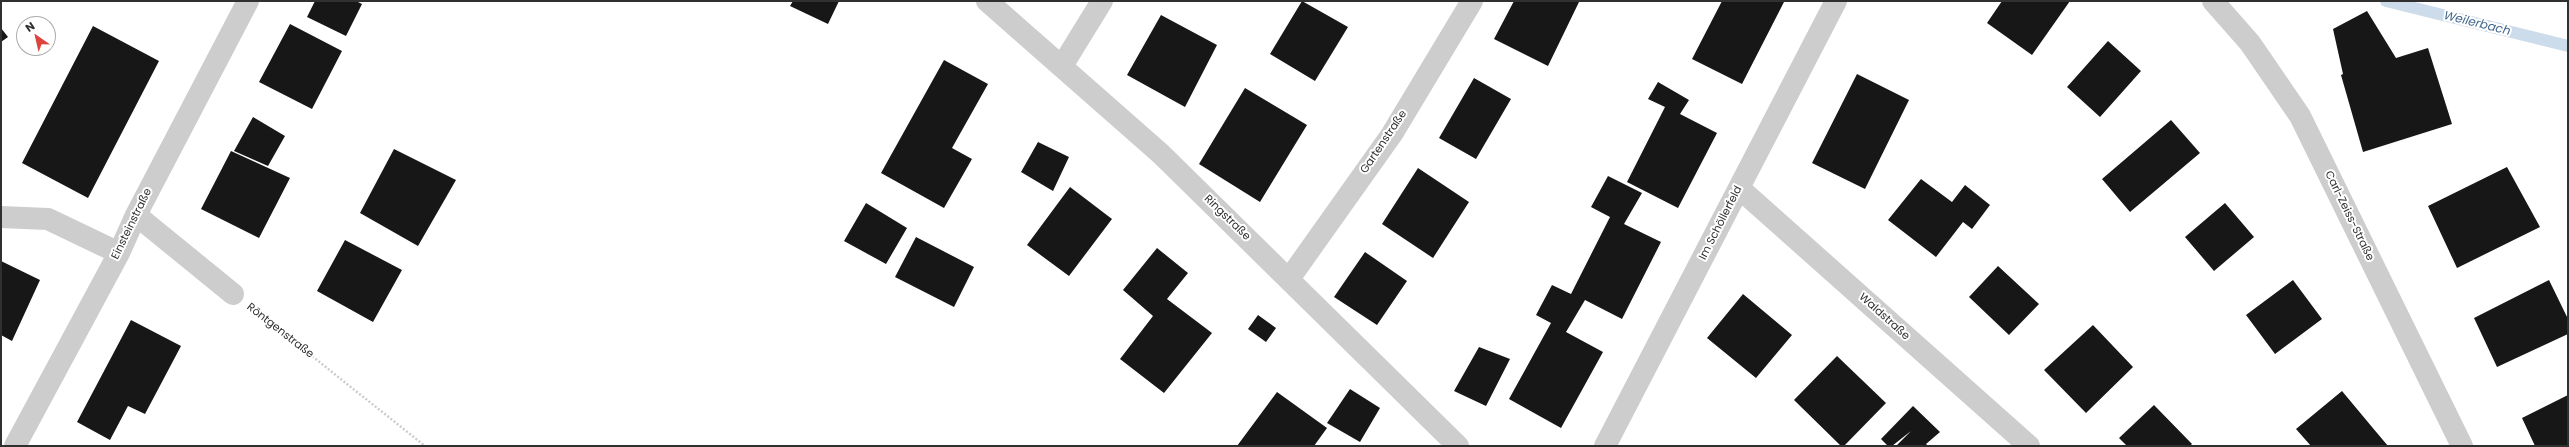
<!DOCTYPE html>
<html>
<head>
<meta charset="utf-8">
<style>
  body { margin:0 }
  #map { position:relative; width:2569px; height:447px; overflow:hidden; background:#fff; font-family:Poppins,sans-serif }
  canvas { display:block }
  .frame { position:absolute; inset:0; border:2px solid #303030; pointer-events:none }
  .north { position:absolute; left:16px; top:16px; width:40px; height:40px; box-sizing:border-box; background:#fff; border:1px solid #acacac; border-radius:50%; rotate:326deg; font-size:11px; font-weight:700; line-height:16px; text-align:center; color:#303030 }
  .north::after { content:''; display:block; margin:auto; width:14px; height:18px; background:#dc443e; clip-path:polygon(50% 0,100% 100%,50% 72%,0 100%) }
</style>
</head>
<body>
<div id="map">
<canvas width="2569" height="447"></canvas>
<div class="frame"></div>
<div class="north">N</div>
</div>
<script>
const ctx = document.querySelector('canvas').getContext('2d');
ctx.lineJoin = 'round';
const toPath = rows => new Path2D(rows.map(r => 'M' + r).join(''));
function strokePath(path, color, width, dash) { ctx.strokeStyle = color; ctx.lineWidth = width; ctx.lineCap = dash ? 'butt' : 'round'; ctx.setLineDash(dash || []); ctx.stroke(path); }
function fillPath(path, color) { ctx.fillStyle = color; ctx.fill(path, 'evenodd'); }
function label(font, color, halo, rows, align = 'center') {
  ctx.font = font + ' Poppins,sans-serif'; ctx.lineWidth = 4; ctx.setLineDash([]); ctx.textBaseline = 'middle'; ctx.strokeStyle = halo; ctx.fillStyle = color; for (const [text, x, y, turn = 0] of rows) {
    ctx.save(); ctx.translate(x, y); ctx.rotate((+turn || 0) * Math.PI / 180); ctx.textAlign = isNaN(turn) ? turn : align; if (halo) ctx.strokeText(text, 0, 0); ctx.fillText(text, 0, 0); ctx.restore();
  }
}
const stream = toPath([
  [2386,1,2568,46]
]);
const building = toPath([
  [315,1,356,1,362,4,346,36,307,17],
  [793,1,839,1,828,24,790,6],
  [1302,1,1348,27,1315,81,1270,54],
  [1514,1,1579,2,1548,66,1494,39],
  [1722,1,1784,2,1742,84,1692,59],
  [2002,1,2070,1,2032,55,1987,23],
  [2367,11,2396,58,2428,48,2452,124,2363,152,2341,75,2343,74,2333,29],
  [1161,15,1217,45,1185,107,1127,75],
  [290,24,342,51,312,109,259,82],
  [93,26,159,61,88,198,22,163],
  [1,28,8,37,1,42],
  [2108,41,2141,71,2100,117,2067,87],
  [944,60,988,84,952,148,972,159,944,208,881,173],
  [1857,74,1909,100,1865,189,1812,163],
  [1474,78,1511,99,1476,159,1439,138],
  [1658,82,1689,100,1680,114,1717,133,1678,208,1627,182,1665,107,1648,99],
  [1245,88,1307,125,1260,202,1199,164],
  [253,117,285,136,268,166,234,151],
  [2171,120,2200,153,2130,212,2102,179],
  [1038,142,1069,157,1053,191,1021,172],
  [394,149,456,180,418,246,360,213],
  [231,151,290,178,259,238,201,209],
  [2507,167,2540,227,2457,268,2428,206],
  [1418,168,1469,202,1433,258,1382,224],
  [1608,176,1642,193,1624,224,1661,242,1622,319,1585,300,1566,332,1603,352,1561,428,1509,399,1551,323,1536,315,1552,285,1571,294,1610,217,1591,207],
  [1921,179,1952,202,1965,185,1990,205,1972,229,1963,222,1936,257,1888,220],
  [1070,187,1112,219,1069,276,1027,245],
  [866,203,907,228,886,264,844,241],
  [2225,203,2254,237,2214,271,2185,237],
  [916,237,974,267,954,307,895,277],
  [345,240,402,270,373,322,317,291],
  [1157,248,1188,273,1167,299,1212,333,1164,393,1120,359,1153,316,1123,290],
  [1365,252,1407,281,1377,325,1334,297],
  [1,261,40,280,12,341,1,335],
  [1998,266,2039,304,2009,335,1969,297],
  [2293,280,2322,319,2275,354,2246,315],
  [2549,280,2568,319,2568,334,2497,367,2474,318],
  [1743,294,1792,335,1756,378,1707,338],
  [1258,315,1276,328,1266,342,1248,329],
  [131,320,181,346,145,414,128,406,110,440,77,422],
  [2093,325,2133,367,2086,413,2044,370],
  [1479,347,1510,359,1486,406,1454,391],
  [1837,356,1886,403,1844,446,1841,446,1794,400],
  [1350,389,1380,408,1360,442,1327,423],
  [2342,391,2372,427,2388,446,2311,446,2296,429],
  [1277,392,1327,428,1314,446,1237,446],
  [2568,395,2568,446,2535,446,2522,418],
  [2154,405,2192,444,2190,446,2127,446,2119,438],
  [1913,406,1940,432,1926,444,1928,446,1896,446,1911,431,1892,446,1888,446,1881,439]
]);
const path = toPath([
  [259,314,425,446]
]);
const minor = toPath([
  [987,1,1161,154,1458,446],
  [2213,1,2250,43,2300,116,2462,446],
  [1062,66,1102,1],
  [1739,188,2029,446],
  [136,215,233,294],
  [1,217,48,219,119,253],
  [1289,279,1392,134,1472,1],
  [15,446,119,253,136,215,248,1],
  [1605,446,1836,1]
]);
const streetNames = [
  ["Gartenstraße",1384,142,-56],
  ["Carl-Zeiss-Straße",2349,216,64],
  ["Ringstraße",1227,218,44],
  ["Im Schöllerfeld",1721,223,-63],
  ["Einsteinstraße",132,224,-64],
  ["Waldstraße",1884,317,42],
  ["Röntgenstraße",280,331,38]
];
const waterNames = [
  ["Weilerbach",2477,24,14]
];
strokePath(stream, '#cddceb', 12);
fillPath(building, '#171717');
strokePath(path, '#cdcdcd', 2.5, [2, 2]);
strokePath(minor, '#cdcdcd', 22);
label('11px', '#303030', '#fff', streetNames);
label('italic 12px', '#42688e', '#fff', waterNames);
</script>
</body>
</html>
